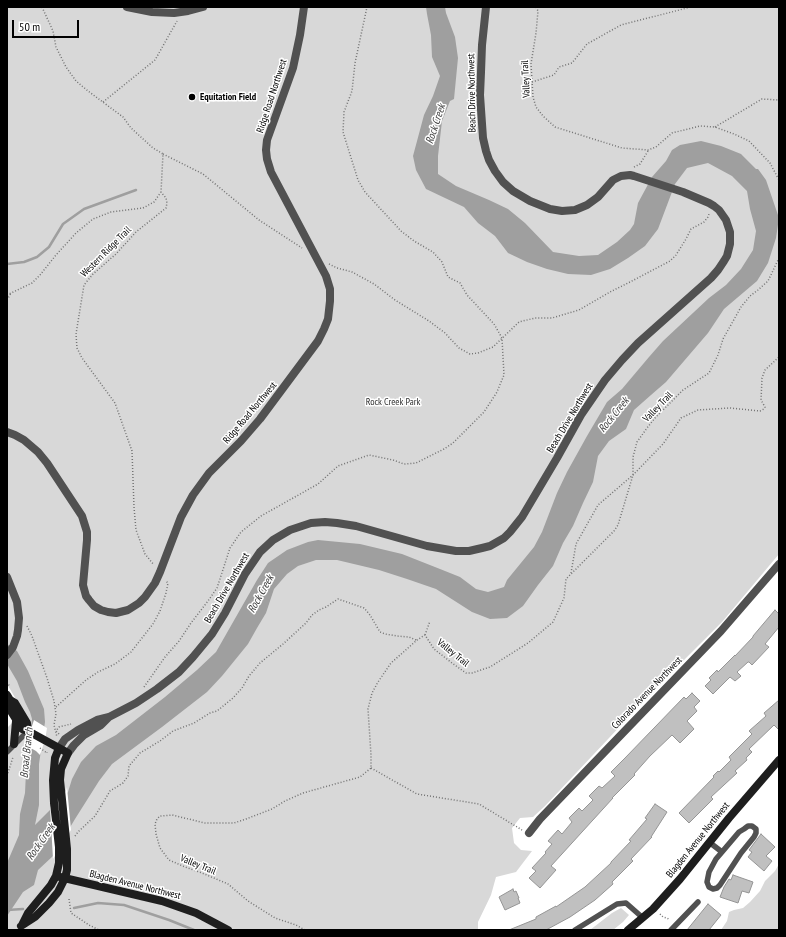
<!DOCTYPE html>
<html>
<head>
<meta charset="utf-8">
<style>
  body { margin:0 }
  #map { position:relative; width:786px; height:937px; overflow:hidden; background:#fff; font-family:"PT Sans Narrow",sans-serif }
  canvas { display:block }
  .frame { position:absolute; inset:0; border:8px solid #000; pointer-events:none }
  .scale { position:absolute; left:12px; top:20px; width:67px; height:18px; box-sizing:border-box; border:2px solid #000; border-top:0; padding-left:5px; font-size:12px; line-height:14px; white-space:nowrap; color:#000; -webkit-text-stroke:3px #fff; paint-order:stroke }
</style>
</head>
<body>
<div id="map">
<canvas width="786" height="937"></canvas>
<div class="frame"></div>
<div class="scale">50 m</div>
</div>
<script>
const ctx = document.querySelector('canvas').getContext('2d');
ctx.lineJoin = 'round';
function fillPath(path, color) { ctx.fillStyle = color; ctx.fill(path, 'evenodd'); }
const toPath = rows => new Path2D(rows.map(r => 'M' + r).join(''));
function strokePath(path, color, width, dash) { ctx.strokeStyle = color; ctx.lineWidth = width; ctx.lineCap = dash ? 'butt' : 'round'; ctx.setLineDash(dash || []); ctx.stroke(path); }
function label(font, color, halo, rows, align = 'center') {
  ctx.font = font + ' "PT Sans Narrow",sans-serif'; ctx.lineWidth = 3; ctx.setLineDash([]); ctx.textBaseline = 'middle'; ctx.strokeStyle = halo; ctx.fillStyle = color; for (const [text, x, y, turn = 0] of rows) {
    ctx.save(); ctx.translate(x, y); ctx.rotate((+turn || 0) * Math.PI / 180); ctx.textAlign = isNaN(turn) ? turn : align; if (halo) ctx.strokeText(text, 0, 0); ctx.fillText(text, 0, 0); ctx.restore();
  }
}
const green = toPath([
  [7,7,779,7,779,554,722,622,657,687,545,806,533,817,520,818,512,828,514,843,521,850,532,851,516,872,496,877,491,895,478,922,478,930,7,930,7,713,8,727,12,723,20,706,7,684],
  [779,864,779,930,721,930,727,921,729,912,734,910,743,908,750,902,760,891,765,881,775,871],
  [621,908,629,915,623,922,613,930,590,930,612,913]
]);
const water = toPath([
  [426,7,445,7,446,13,455,37,458,58,454,99,450,101,442,121,438,156,438,174,456,186,489,200,508,209,525,223,553,252,579,256,598,255,617,242,630,230,634,224,638,203,652,177,666,161,672,150,680,145,701,141,721,146,741,154,756,169,758,169,766,180,779,218,776,238,768,263,757,281,724,309,708,333,666,382,651,395,634,410,626,429,609,441,598,456,593,482,583,503,573,526,563,543,553,566,538,585,523,606,507,618,490,619,472,612,436,589,407,579,379,570,337,560,316,560,298,566,287,574,274,589,266,613,257,628,248,644,222,676,207,692,162,727,112,764,99,781,75,819,53,856,38,870,34,885,23,892,7,916,7,863,19,835,20,814,25,793,26,772,32,719,30,712,25,702,17,681,7,664,7,644,17,651,28,671,44,709,45,722,39,764,39,805,35,825,68,792,72,779,81,762,96,746,116,735,165,697,197,670,216,652,257,580,268,563,287,550,308,542,318,540,360,544,402,554,440,569,460,577,476,589,488,592,504,587,507,580,534,547,542,532,557,493,567,472,587,436,607,402,622,389,649,357,663,341,709,298,726,285,741,269,753,250,756,231,750,209,747,191,732,176,708,163,687,168,675,184,658,229,645,246,628,258,610,269,591,275,568,274,547,269,527,262,508,253,495,236,478,223,464,207,426,189,416,170,413,156,424,115,433,96,440,76,432,57,431,35,427,14]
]);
const pier = toPath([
  [34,720,47,728,45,740,40,755,36,751,27,746,28,738],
  [67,787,71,830,53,859,50,807,66,791]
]);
const stream = toPath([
  [7,264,24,262,37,257,49,247,63,224,84,209,136,190],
  [74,908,98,903,124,905,169,920,194,930],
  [7,910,23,909]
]);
const building = toPath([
  [775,610,779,614,779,627,765,644,769,647,752,665,749,662,748,662,737,672,741,676,735,681,730,677,713,694,705,686,711,680,709,678,717,670,718,672,735,655,735,656,753,637,753,636,775,610],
  [692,693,700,701,694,707,697,711,687,721,694,729,680,743,672,735,650,756,634,774,635,775,612,798,613,798,551,866,556,870,540,888,529,878,536,871,532,868,546,853,545,852,552,844,548,841,558,830,562,834,572,822,569,818,579,808,582,811,593,800,589,796,599,786,602,788,615,776,611,772,625,758,684,697,686,699,692,693],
  [779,700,779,730,774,725,749,749,752,752,746,758,747,760,735,771,737,773,711,797,713,799,689,823,679,813,714,777,713,776,718,771,719,772,731,760,729,757,752,734,749,731,766,716,764,713,779,700],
  [655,804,667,812,651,837,652,837,631,859,633,861,612,882,613,884,595,900,570,917,546,930,509,930,536,919,536,917,556,906,556,907,585,887,611,863,611,862,631,841,629,840,647,819,645,818,655,804],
  [761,834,775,847,766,856,772,861,764,871,748,857,752,852,749,850,761,834],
  [733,875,753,882,749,893,742,891,738,903,720,897,724,887,729,879,731,880,733,875],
  [513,889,514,892,516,891,519,898,518,898,520,903,505,910,499,897,513,889],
  [708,904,721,915,709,930,687,930,708,904]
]);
const path = toPath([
  [42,7,53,31,56,47,66,67,76,81,88,91,123,117,131,128,153,148,163,154,161,192,166,198,167,203,166,208,136,232,116,254,93,274,84,285,76,334,77,348,82,358,115,403,132,451,134,507,136,530,145,554,154,565],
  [536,7,538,11,536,33,531,64,533,97,536,107,543,116,555,127,622,148,648,150,656,147,672,133,700,126,715,127,734,134,749,141,770,163,779,180],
  [532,82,554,75,559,67,572,63,587,44,621,25,691,7],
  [103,102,155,60,177,21],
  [715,127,762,99,779,100],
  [163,154,203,174,259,220,302,248],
  [634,167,640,164,648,151],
  [329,264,337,268,352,272,374,284,395,300,429,321,445,333,459,348,470,354,478,353,493,347,519,322,535,318,552,318,579,310,610,292,630,282,670,261,676,255,686,239,691,229,704,222,708,217,709,214],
  [7,295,32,283,40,275,56,255,76,233,93,219,111,212,143,208,154,202,161,192],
  [7,300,11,293],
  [571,573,576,544,598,505,633,475,663,444,681,418,698,410,730,408,760,411,764,409,765,407,761,400,762,378,765,370,779,357],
  [27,626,32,636,47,678,54,701,56,714,54,725,57,737],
  [425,635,430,621],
  [7,682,10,687],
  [144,687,165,657,179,641,191,623,208,601,217,588,230,548,241,532,261,516,318,484,338,466,369,455,393,460,404,464,416,463,444,449,453,443,484,412,497,392,504,375,502,338,494,324,467,295,460,283,448,277,442,262,433,252,414,241,401,231,365,192,358,180,343,132,344,112,352,91,355,63,367,7],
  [56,707,86,680,98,672,115,664,131,652,153,624,160,611,166,593,168,583,166,581],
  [59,734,56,731,59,727,71,724],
  [40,748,47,753,47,752],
  [371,768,417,794,479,804,522,830],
  [7,776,13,757],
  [75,836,78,832,95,816,110,791,123,783,128,776,129,766,140,753,160,741,173,731,194,723,210,713,217,711,233,698,242,688,249,676,260,663,283,644,306,623,312,615,319,610,326,607,338,599,364,608,370,615,380,632,385,634,397,636,409,637,416,640],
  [69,899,71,913,89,925,99,930],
  [660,914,663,917,667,918,670,920],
  [305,930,296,925,275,918,248,901,228,884,202,873,185,867,169,860,160,848,156,834,155,824,157,819,160,816,172,815,205,823,234,823,246,819,272,809,285,801,303,793,360,777,371,768,371,755,368,709,372,693,378,682,391,663,417,640,425,635,434,649,452,663,466,673,472,673,490,667,528,643,553,622,564,598,566,579,614,531,618,525,633,475,633,457,637,442,647,428,655,418,683,390,709,373,718,355,723,339,741,307,750,296,758,290,768,281,779,258]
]);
const service = toPath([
  [7,752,28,731],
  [709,842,722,852,739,832,744,829,748,826,752,826,756,829,756,833,754,837,741,853,720,885,717,888,713,889,709,887,707,882,709,872,716,859,722,852],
  [575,930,617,904,626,903,643,918],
  [671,930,698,902]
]);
const pedestrian = toPath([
  [59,748,65,739,78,730,97,720,109,717,136,703,157,689,179,672,193,657,212,634,225,613,245,574,260,552,273,540,290,530,311,523,325,522,337,523,356,526,427,546,456,551,469,551,482,548,490,546,504,538,510,532,522,517,557,458,581,415,605,380,622,360,638,343,711,278,718,270,724,261,727,256,730,244,730,232,726,220,719,210,714,206,709,203,683,192,634,176,630,175,621,176,613,180,598,197,587,205,575,210,562,211,550,209,530,201,513,191,503,182,495,171,489,160,486,151,483,138,480,95,481,72,482,45,486,7],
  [68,753,74,745,84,735,101,725,108,718]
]);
const minor = toPath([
  [127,7,152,12,174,13,188,11,203,7],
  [7,432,15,435,24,440,38,452,47,463,82,516,87,532,87,540,83,585,86,596,89,600,94,606,101,610,108,612,116,613,128,610,139,603,145,597,155,583,160,572,181,517,193,495,209,473,241,441,260,419,318,341,324,329,328,319,330,301,330,289,326,276,271,172,267,159,266,150,267,140,293,68,300,35,304,7],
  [7,577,17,602,19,618,18,630,17,636,13,647,7,655],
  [529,833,540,819,721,631,779,564]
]);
const secondary = toPath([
  [7,695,10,700,9,705,12,713,22,729,28,731,68,753,61,769,60,780,67,849,67,870,65,878,58,892,49,903,35,917,21,926],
  [10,700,15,703,27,723,28,731],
  [14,744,16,721],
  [60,877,162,901,196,913,228,930],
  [22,925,28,913,51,885,56,876,59,863,59,847,54,803,53,780,55,758,59,748],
  [628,930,653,909,680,879,729,818,779,760]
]);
const markers = [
  [192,97,4,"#000"]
];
const streetNames = [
  ["Valley Trail",526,79,-93],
  ["Beach Drive Northwest",472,93,-91],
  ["Ridge Road Northwest",272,96,-72],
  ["Western Ridge Trail",106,252,-45],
  ["Valley Trail",658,407,-46],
  ["Ridge Road Northwest",250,413,-50],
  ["Beach Drive Northwest",570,418,-59],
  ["Beach Drive Northwest",227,588,-60],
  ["Valley Trail",453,653,39],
  ["Colorado Avenue Northwest",647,693,-46],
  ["Blagden Avenue Northwest",698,840,-51],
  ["Valley Trail",198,865,22],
  ["Blagden Avenue Northwest",135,885,14]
];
const poiNames = [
  ["Equitation Field",200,97]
];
const parkNames = [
  ["Rock Creek Park",393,402]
];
const waterNames = [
  ["Rock Creek",436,124,-72],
  ["Rock Creek",614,415,-51],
  ["Rock Creek",261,594,-61],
  ["Broad Branch",27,753,-84],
  ["Rock Creek",41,842,-55]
];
fillPath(green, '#d8d8d8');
fillPath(water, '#9f9f9f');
fillPath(pier, '#fff');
strokePath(stream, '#9f9f9f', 2.5);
fillPath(building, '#c0c0c0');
strokePath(building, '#959595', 1);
strokePath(path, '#737373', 1.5, [1, 2]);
strokePath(service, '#515151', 5.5);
strokePath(pedestrian, '#515151', 8);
strokePath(minor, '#515151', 8);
strokePath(secondary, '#1e1e1e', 8);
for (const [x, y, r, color] of markers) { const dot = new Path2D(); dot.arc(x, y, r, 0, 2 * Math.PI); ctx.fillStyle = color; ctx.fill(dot); strokePath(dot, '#fff', 1.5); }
label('10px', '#000', '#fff', streetNames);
label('bold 10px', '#000', '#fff', poiNames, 'left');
label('10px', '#2f2f2f', '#fff', parkNames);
label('italic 11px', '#404040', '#fff', waterNames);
</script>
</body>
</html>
